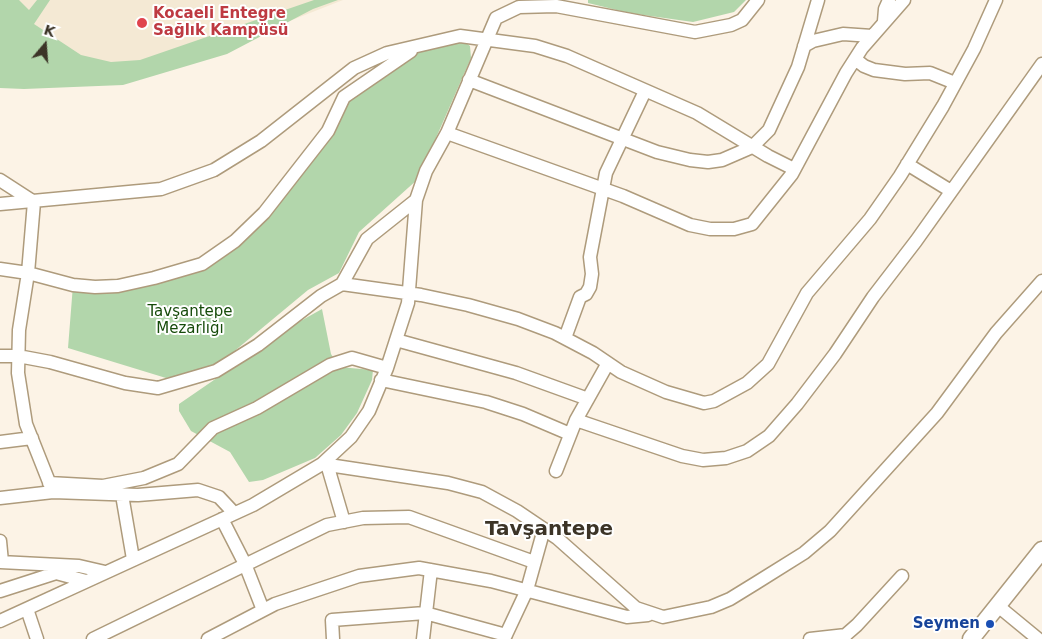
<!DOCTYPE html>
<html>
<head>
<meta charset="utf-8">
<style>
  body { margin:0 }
  #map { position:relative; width:1042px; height:639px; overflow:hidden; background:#fcf3e6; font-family:"DejaVu Sans",sans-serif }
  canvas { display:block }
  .north { position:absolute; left:20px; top:20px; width:50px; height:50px; -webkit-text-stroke:4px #fff; paint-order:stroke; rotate:18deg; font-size:14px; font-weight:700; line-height:20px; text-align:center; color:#3c3427 }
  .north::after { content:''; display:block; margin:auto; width:18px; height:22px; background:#3c3427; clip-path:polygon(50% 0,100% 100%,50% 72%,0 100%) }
</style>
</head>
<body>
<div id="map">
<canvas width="1042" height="639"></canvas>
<div class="north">K</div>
</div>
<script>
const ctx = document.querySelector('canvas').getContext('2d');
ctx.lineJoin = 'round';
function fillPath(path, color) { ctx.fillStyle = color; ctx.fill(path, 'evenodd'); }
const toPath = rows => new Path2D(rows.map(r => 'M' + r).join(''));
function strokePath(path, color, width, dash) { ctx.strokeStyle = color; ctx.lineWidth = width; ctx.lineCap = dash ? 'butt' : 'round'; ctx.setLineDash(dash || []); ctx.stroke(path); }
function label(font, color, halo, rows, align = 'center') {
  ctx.font = font + ' "DejaVu Sans",sans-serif'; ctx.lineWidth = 4; ctx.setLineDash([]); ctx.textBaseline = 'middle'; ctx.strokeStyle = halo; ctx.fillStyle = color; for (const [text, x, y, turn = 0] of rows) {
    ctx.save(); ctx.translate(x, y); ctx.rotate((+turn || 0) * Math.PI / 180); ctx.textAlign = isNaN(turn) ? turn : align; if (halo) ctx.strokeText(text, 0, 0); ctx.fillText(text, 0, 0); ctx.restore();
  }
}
const medical = toPath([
  [0,0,343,0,226,46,104,85]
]);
const green = toPath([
  [0,0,19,0,29,10,37,0,50,0,34,24,81,55,111,62,140,60,314,0,338,0,313,9,227,54,123,85,24,89,0,88],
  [588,0,746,0,734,12,693,22,629,13,588,3],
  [457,42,465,42,470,46,471,58,418,179,359,232,339,273,308,290,214,368,166,378,68,348,73,285,133,288,236,243,333,128,349,101,421,48],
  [322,309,331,354,339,367,373,370,372,380,357,413,341,435,315,458,263,480,249,482,230,452,191,431,179,411,179,404,297,323]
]);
const minor = toPath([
  [884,21,885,9,889,0],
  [804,46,813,41,843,34,872,36],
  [855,59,864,66,874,70,905,74,930,73,955,83],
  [469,80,657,152,690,160,708,162,722,160,752,147,769,130,798,67,818,0],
  [447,133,623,196,690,225,710,229,734,229,752,224,792,174,846,73,862,48,904,0],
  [907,164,951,191],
  [0,180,34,202],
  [34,202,28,273,19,330,18,373,26,424,53,492],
  [0,204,161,189,214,170,261,141,354,68,387,53,460,36,535,46,567,56,697,113,768,156,794,169],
  [0,269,28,273,73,285,95,287,118,286,154,278,202,264,235,241,264,213,328,131,344,97,411,51],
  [342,284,421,295,468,305,518,319,555,333,593,353,621,372,666,392,704,403,714,401,747,383,768,364,807,293,870,219,900,176,943,106,974,49,996,0],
  [565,338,580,297,586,294,590,287,592,274,590,257,606,173,645,91],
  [396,340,516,373,588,399],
  [0,356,18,356,50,362,125,383,158,388,216,371,258,345,321,296,342,284,367,239,416,200],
  [381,380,486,402,523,414,570,434],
  [576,420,682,456,703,460,726,458,747,451,769,436,797,404,835,354,873,297,916,241,1042,64],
  [0,442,32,438],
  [322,464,448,483,482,492,517,511,557,538,636,608,663,617,711,607,730,599,756,583,804,553,830,531,937,413,996,333,1042,281],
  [327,464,344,522],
  [556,471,576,420,608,363],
  [49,483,103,486,144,478,178,464,213,428,257,408,330,365,352,358,387,368],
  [122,495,133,559],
  [0,498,53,492,138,495,198,490,219,497,234,513],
  [222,519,245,564,263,610],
  [0,541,2,562],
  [0,562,79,566,105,572],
  [0,591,56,573,86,581],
  [998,606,1038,639],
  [27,609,37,639],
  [0,621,253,505,322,464,351,437,369,411,387,368,408,303,416,200,426,171,447,133,496,18,519,7,556,6,695,32,731,25,742,20,758,0],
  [93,639,327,525,363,518,409,517,534,562],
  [208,639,275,604,359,576,419,568,491,581,627,617,648,615],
  [333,639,332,620,425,613,506,635],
  [423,639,431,570],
  [504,639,527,590,544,529],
  [810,639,846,635],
  [841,639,857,625,902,576]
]);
const major = toPath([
  [971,639,1042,550]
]);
const markers = [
  [142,23,6,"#e0444e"],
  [990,624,5,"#1a4fb4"]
];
const healthNames = [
  ["Kocaeli Entegre",153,14],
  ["Sağlık Kampüsü",153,31]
];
const parkNames = [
  ["Tavşantepe",190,312],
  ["Mezarlığı",190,329]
];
const transitNames = [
  ["Seymen",980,624]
];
const districtNames = [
  ["Tavşantepe",549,530]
];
fillPath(medical, '#f4e9d4');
fillPath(green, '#b2d6ab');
strokePath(minor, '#ae9b7c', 15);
strokePath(major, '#ae9b7c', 19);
strokePath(minor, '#fff', 12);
strokePath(major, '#fff', 16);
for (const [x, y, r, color] of markers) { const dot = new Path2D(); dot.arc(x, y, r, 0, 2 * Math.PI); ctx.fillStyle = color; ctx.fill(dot); strokePath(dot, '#fff', 2); }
label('bold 15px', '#be3a42', '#fff', healthNames, 'left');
label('15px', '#164b0a', '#fff', parkNames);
label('bold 15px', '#164399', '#fff', transitNames, 'right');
label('bold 20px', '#3c3427', '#fff', districtNames);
</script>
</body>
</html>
